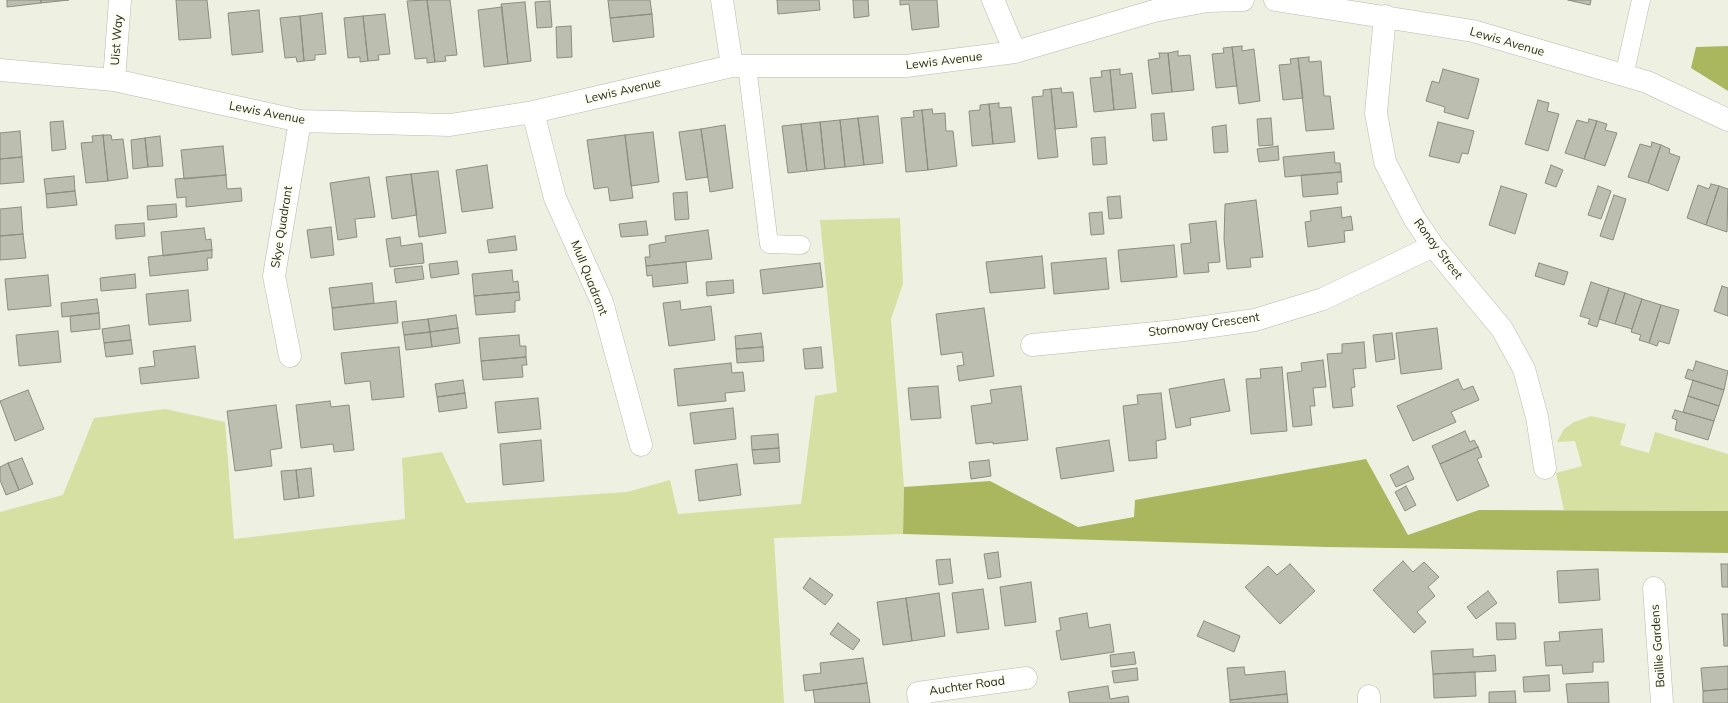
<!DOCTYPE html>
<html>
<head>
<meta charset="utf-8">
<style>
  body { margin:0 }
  canvas { display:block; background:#eef1e1 }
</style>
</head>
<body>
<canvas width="1728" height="703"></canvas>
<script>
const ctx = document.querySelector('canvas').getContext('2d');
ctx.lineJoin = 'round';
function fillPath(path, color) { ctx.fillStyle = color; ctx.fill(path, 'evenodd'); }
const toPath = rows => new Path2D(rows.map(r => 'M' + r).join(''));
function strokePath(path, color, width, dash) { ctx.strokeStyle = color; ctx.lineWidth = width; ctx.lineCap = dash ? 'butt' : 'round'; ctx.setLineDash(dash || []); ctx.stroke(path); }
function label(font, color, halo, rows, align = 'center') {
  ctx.font = font + ' Mulish,sans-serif'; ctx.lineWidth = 4; ctx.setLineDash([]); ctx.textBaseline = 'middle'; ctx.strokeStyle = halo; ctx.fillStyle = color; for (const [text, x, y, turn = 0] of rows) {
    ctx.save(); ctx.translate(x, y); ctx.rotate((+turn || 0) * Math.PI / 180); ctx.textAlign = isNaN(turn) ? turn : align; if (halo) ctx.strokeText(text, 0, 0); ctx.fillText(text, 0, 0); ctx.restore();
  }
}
const green = toPath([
  [900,218,903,284,891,319,904,487,903,534,774,538,784,703,0,703,0,512,63,495,94,418,165,409,225,422,234,539,405,519,402,458,442,452,466,503,627,492,670,480,678,514,801,504,815,396,837,392,820,220],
  [1591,416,1626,424,1620,445,1649,453,1655,432,1728,454,1728,511,1564,510,1556,473,1582,466,1575,441,1557,442,1564,429,1574,422]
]);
const forest = toPath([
  [1728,46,1728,91,1691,68,1696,47],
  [1366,459,1408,535,1479,510,1728,511,1728,553,1326,547,903,534,904,487,990,481,1078,527,1134,517,1135,500]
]);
const building = toPath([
  [7,0,41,0,41,3,7,7,7,0],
  [41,0,69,0,41,3,41,0],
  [176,0,207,0,211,38,179,40,176,0],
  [427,0,450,0,457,55,445,56,446,61,435,62,427,0],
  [427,0,435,62,427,63,427,58,415,59,407,1,427,0],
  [608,0,650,0,652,14,610,18,608,0],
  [777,0,819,0,820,10,778,14,777,0],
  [853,0,868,0,869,16,854,18,853,0],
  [900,0,937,0,939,27,912,30,909,4,900,5,900,0],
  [1568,0,1591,0,1590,5,1568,0],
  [550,1,552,27,537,28,535,2,550,1],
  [525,2,531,61,508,64,501,4,525,2],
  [502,7,508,64,484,67,478,10,502,7],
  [259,10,263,52,232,55,228,13,259,10],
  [322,13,326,54,315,55,315,60,304,61,300,16,322,13],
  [385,14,390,54,378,55,379,60,368,61,363,16,385,14],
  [652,14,654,37,613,42,610,18,652,14],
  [300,16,304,61,297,62,296,57,285,58,280,18,300,16],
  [363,16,368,61,360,62,360,57,348,58,344,18,363,16],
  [571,26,572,57,557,58,556,27,571,26],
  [1242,46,1242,51,1254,49,1260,101,1239,104,1232,47,1242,46],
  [1232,47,1237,86,1216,88,1212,54,1224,53,1223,48,1232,47],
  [1178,51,1178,56,1190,55,1194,90,1172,92,1168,53,1178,51],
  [1159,53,1168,53,1172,92,1152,94,1148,60,1160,58,1159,53],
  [1309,57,1309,62,1321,61,1324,96,1330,96,1334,129,1306,131,1298,58,1309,57],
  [1298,58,1303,98,1283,100,1279,65,1291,64,1290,59,1298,58],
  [1120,69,1120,75,1132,73,1136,108,1114,110,1110,70,1120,69],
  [1443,69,1479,79,1468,119,1444,112,1445,107,1426,101,1432,81,1439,83,1443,69],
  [1110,70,1114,110,1094,112,1090,78,1102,77,1101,71,1110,70],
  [1061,88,1062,93,1073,92,1077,127,1055,129,1051,89,1061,88],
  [1051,89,1058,157,1038,159,1032,97,1043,96,1043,90,1051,89],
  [1538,100,1549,103,1547,111,1559,114,1548,151,1525,144,1538,100],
  [999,103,999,108,1011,107,1015,142,993,144,989,104,999,103],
  [989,104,993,144,972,146,969,111,980,110,980,105,989,104],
  [932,109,933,114,945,113,946,131,953,131,957,166,928,170,922,110,932,109],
  [922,110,928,170,906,172,901,118,914,117,913,111,922,110],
  [1164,113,1167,140,1153,141,1151,114,1164,113],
  [878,116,883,163,864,165,858,118,878,116],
  [858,118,864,165,845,167,840,120,858,118],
  [1271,118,1273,145,1259,146,1257,119,1271,118],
  [1589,119,1597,121,1584,159,1565,153,1577,120,1588,123,1589,119],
  [840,120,845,167,825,169,820,122,840,120],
  [63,121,66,149,52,151,50,122,63,121],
  [1597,121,1607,124,1605,130,1617,133,1605,166,1584,159,1597,121],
  [820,122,825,169,807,171,801,124,820,122],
  [1438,122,1474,131,1468,154,1462,153,1459,163,1429,156,1438,122],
  [801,124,807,171,788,173,782,126,801,124],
  [725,125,733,188,710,192,701,129,725,125],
  [1226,125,1228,152,1214,153,1212,127,1226,125],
  [701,129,708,177,686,180,679,132,701,129],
  [20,131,22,157,0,159,0,133,20,131],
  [653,132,659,182,631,186,625,135,653,132],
  [103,135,108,181,86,183,81,143,93,142,92,136,103,135],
  [103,135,111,135,112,140,123,139,128,178,108,181,103,135],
  [625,135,633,198,610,201,608,187,594,189,587,140,625,135],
  [160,136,163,166,148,167,145,138,160,136],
  [1105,137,1107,164,1093,165,1091,138,1105,137],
  [145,138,148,167,133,169,131,140,145,138],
  [1652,142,1661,145,1648,183,1628,177,1640,144,1651,147,1652,142],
  [1661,145,1670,149,1669,153,1680,157,1668,191,1648,183,1661,145],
  [223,146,226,175,184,179,181,150,223,146],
  [1278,146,1279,160,1259,162,1257,149,1278,146],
  [1334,152,1335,163,1340,163,1341,172,1285,177,1283,157,1334,152],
  [22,157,24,182,0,184,0,159,22,157],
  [487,165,493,208,462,212,456,170,487,165],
  [1551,165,1563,170,1556,187,1545,183,1551,165],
  [438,171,446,233,419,237,411,174,438,171],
  [1341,172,1342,182,1337,182,1338,194,1303,197,1301,175,1341,172],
  [411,174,417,215,392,219,386,177,411,174],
  [226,175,227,189,241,188,242,201,186,207,186,197,177,198,175,179,226,175],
  [74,176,75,191,46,194,44,179,74,176],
  [369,177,375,217,355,219,357,237,338,240,330,183,369,177],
  [1711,184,1719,186,1706,225,1687,218,1698,185,1709,189,1711,184],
  [1501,186,1527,194,1515,234,1489,225,1501,186],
  [1598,186,1611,191,1601,219,1588,215,1598,186],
  [1719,186,1728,189,1727,232,1706,225,1719,186],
  [75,191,77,205,47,208,46,194,75,191],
  [687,192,689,219,675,220,673,193,687,192],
  [1614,195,1626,199,1613,240,1600,236,1614,195],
  [1120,196,1122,218,1109,219,1107,197,1120,196],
  [1256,200,1263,257,1250,258,1251,267,1227,269,1224,239,1225,204,1256,200],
  [176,204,177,217,148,220,147,206,176,204],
  [21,207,23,234,0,236,0,209,21,207],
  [1341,207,1342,218,1351,216,1353,230,1344,231,1345,242,1308,247,1305,222,1311,221,1310,211,1341,207],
  [1102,212,1104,234,1091,235,1089,213,1102,212],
  [646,221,648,235,621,237,619,224,646,221],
  [1216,221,1220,262,1208,263,1209,272,1184,274,1181,244,1191,243,1189,224,1216,221],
  [144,223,145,236,116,239,115,225,144,223],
  [331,227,334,255,311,258,307,230,331,227],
  [204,228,206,240,211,239,212,250,163,256,161,232,204,228],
  [708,230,712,259,646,266,645,257,650,257,649,245,666,242,665,236,708,230],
  [23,234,26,258,0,260,0,236,23,234],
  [515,236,517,250,489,253,487,240,515,236],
  [400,237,401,246,422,243,424,263,390,267,386,239,400,237],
  [1174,245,1177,277,1121,282,1118,250,1174,245],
  [212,250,212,258,207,258,208,270,150,276,148,257,212,250],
  [1042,256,1045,288,990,293,986,262,1042,256],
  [1106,258,1109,289,1054,294,1051,263,1106,258],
  [457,261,459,274,431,278,429,264,457,261],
  [686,262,688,283,653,287,652,275,647,276,646,266,686,262],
  [820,263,823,287,763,294,760,270,820,263],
  [1539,263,1568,272,1564,285,1535,276,1539,263],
  [422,266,424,279,396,283,394,269,422,266],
  [512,270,513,282,518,281,519,292,474,296,472,274,512,270],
  [135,274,136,288,101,291,100,278,135,274],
  [48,275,51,306,8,310,5,279,48,275],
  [733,280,734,293,707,296,706,282,733,280],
  [1591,282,1609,288,1597,327,1588,324,1590,319,1580,316,1591,282],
  [372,283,374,303,332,308,329,288,372,283],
  [1722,286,1728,288,1728,316,1714,311,1722,286],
  [1609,288,1625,293,1615,324,1599,319,1609,288],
  [188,290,191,321,149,325,146,294,188,290],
  [519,292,520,300,515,301,515,312,476,315,474,296,519,292],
  [1625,293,1642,299,1632,329,1615,324,1625,293],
  [97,299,99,313,62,317,61,303,97,299],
  [1642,299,1661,305,1649,343,1639,340,1641,335,1631,332,1642,299],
  [396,301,398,323,334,330,332,308,396,301],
  [680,301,681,310,711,306,715,340,669,346,663,303,680,301],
  [1661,305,1679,310,1669,344,1659,341,1657,346,1649,343,1661,305],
  [984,308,994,376,959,381,957,366,964,365,962,352,941,355,936,314,984,308],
  [99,313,100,329,71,332,70,316,99,313],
  [456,315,458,328,430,332,428,319,456,315],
  [428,319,430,332,404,335,402,322,428,319],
  [129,325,131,340,104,343,102,329,129,325],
  [458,328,460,343,432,347,430,332,458,328],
  [1437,328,1442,369,1401,374,1396,333,1437,328],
  [58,331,61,362,19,366,16,335,58,331],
  [430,332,432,347,406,350,404,335,430,332],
  [761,333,763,347,736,349,735,336,761,333],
  [1392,333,1395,359,1376,362,1373,335,1392,333],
  [519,335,520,346,526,346,526,357,481,361,479,338,519,335],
  [131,340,133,354,106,357,104,343,131,340],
  [1364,342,1366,368,1353,369,1355,387,1351,388,1353,406,1333,408,1327,354,1342,353,1342,344,1364,342],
  [195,346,199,378,141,384,139,368,155,366,153,351,195,346],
  [399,347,404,397,372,400,370,381,345,384,341,353,399,347],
  [763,347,764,361,737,363,736,349,763,347],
  [821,347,823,368,805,369,803,349,821,347],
  [526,357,527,365,522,365,523,377,483,380,481,361,526,357],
  [1323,360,1326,387,1313,388,1315,406,1310,406,1312,425,1293,427,1287,373,1302,371,1301,363,1323,360],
  [1696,361,1728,371,1724,390,1685,378,1688,369,1693,371,1696,361],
  [731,363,732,373,743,372,745,391,725,393,726,401,678,406,674,369,731,363],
  [1282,367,1287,431,1251,434,1246,379,1261,378,1260,369,1282,367],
  [1224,379,1230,411,1190,418,1191,425,1176,428,1169,389,1224,379],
  [1458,379,1463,390,1473,386,1479,400,1451,412,1456,422,1413,441,1397,406,1458,379],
  [463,380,465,393,437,397,435,384,463,380],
  [1693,380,1724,390,1719,406,1688,396,1693,380],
  [938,386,941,418,911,420,908,388,938,386],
  [1021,386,1028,440,993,444,993,442,976,444,971,406,992,403,990,390,1021,386],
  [28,390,44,429,15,441,0,401,28,390],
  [465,393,467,408,439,412,437,397,465,393],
  [1161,393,1166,439,1156,441,1157,458,1129,461,1123,406,1138,404,1137,395,1161,393],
  [1688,396,1719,406,1714,421,1683,412,1688,396],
  [538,398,541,429,498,433,495,402,538,398],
  [330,401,331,407,349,405,354,450,334,452,333,444,301,448,296,405,330,401],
  [276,405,282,448,270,450,272,466,235,471,227,411,276,405],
  [733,408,736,439,694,444,690,413,733,408],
  [1675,410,1714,421,1708,440,1675,430,1677,420,1672,418,1675,410],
  [1465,431,1470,442,1474,440,1478,447,1440,464,1432,446,1465,431],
  [778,434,779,448,752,450,751,436,778,434],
  [541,440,544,481,503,485,500,444,541,440],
  [1109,440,1114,471,1061,479,1056,448,1109,440],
  [1478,447,1482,457,1477,459,1489,486,1457,501,1440,464,1478,447],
  [779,448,780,462,754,464,752,450,779,448],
  [22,458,33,484,19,490,8,463,22,458],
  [989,460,991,476,971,479,969,462,989,460],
  [8,463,19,490,6,495,0,480,0,467,8,463],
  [737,464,741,495,699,501,695,470,737,464],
  [1408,466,1414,479,1396,487,1390,475,1408,466],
  [311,468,314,496,299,498,296,470,311,468],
  [296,470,299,498,284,500,281,471,296,470],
  [1406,486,1416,505,1405,511,1395,492,1406,486],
  [998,552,1001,577,988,579,984,554,998,552],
  [950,559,953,583,939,585,936,560,950,559],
  [1403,561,1413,572,1424,562,1439,577,1428,587,1435,596,1417,612,1426,622,1414,633,1373,590,1403,561],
  [1290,564,1315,591,1280,624,1245,587,1268,566,1277,575,1290,564],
  [1721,564,1728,564,1728,587,1722,587,1721,564],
  [1598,569,1600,600,1559,603,1557,571,1598,569],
  [810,578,833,595,825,605,803,588,810,578],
  [1031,582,1036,622,1005,626,1000,587,1031,582],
  [983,589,989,629,957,633,952,593,983,589],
  [1488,591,1497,603,1476,619,1467,607,1488,591],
  [939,593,945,636,912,641,906,598,939,593],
  [906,598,912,641,883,645,877,602,906,598],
  [1087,613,1089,628,1110,624,1114,652,1061,660,1056,631,1061,630,1059,618,1087,613],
  [1722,614,1728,614,1728,646,1724,646,1722,614],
  [1204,621,1240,636,1234,652,1197,636,1204,621],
  [838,623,860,640,853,650,830,634,838,623],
  [1496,623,1515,623,1516,639,1497,640,1496,623],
  [1602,629,1604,662,1593,662,1593,672,1563,674,1562,665,1546,666,1544,642,1560,641,1559,632,1602,629],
  [1473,649,1473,657,1495,655,1496,671,1433,674,1431,651,1473,649],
  [1134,652,1136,664,1111,667,1110,655,1134,652],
  [863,658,867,683,805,691,803,675,821,673,820,663,863,658],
  [1728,666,1728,689,1703,691,1701,668,1728,666],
  [1244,667,1245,675,1285,671,1287,694,1230,700,1227,668,1244,667],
  [1137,668,1138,680,1114,683,1112,671,1137,668],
  [1475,672,1476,696,1434,698,1433,674,1475,672],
  [1549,675,1550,691,1524,692,1523,677,1549,675],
  [1608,682,1609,703,1568,703,1566,684,1608,682],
  [867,683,870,703,815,703,813,690,867,683],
  [1108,686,1110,699,1128,696,1129,703,1070,703,1068,692,1108,686],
  [1728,689,1728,703,1703,703,1703,691,1728,689],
  [1515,691,1516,703,1489,703,1489,692,1515,691],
  [1287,694,1288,703,1230,703,1230,700,1287,694]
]);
const service = toPath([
  [747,66,769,244,801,245],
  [1624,76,1641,0]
]);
const minor = toPath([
  [722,0,732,66],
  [993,0,1015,52],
  [1275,0,1473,31,1647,82,1728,120],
  [1385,16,1376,113,1385,162,1414,218,1433,246,1502,329,1524,369,1537,417,1545,468],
  [0,70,114,80,300,121,450,125,533,112,732,66,906,66,1015,52,1154,11,1207,1,1243,0],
  [114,80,120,0],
  [533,112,555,198,602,302,641,445],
  [1032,345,1176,331,1255,320,1323,299,1433,246],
  [290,356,274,276,300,121],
  [1654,588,1662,703],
  [1369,696,1369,703],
  [920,703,918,693,1026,678]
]);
const streetNames = [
  ["Uist Way",117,40,-86],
  ["Lewis Avenue",1507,42,16],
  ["Lewis Avenue",944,61,-7],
  ["Lewis Avenue",623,91,-13],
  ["Lewis Avenue",267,113,11],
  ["Skye Quadrant",282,227,-81],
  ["Ronay Street",1438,249,53],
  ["Mull Quadrant",589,278,68],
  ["Stornoway Crescent",1204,325,-8],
  ["Baillie Gardens",1658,646,-94],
  ["Auchter Road",967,686,-8]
];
fillPath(green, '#d6e0a2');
fillPath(forest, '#aab75f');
fillPath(building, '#bcbfb0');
strokePath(building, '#8b8e7f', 1);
strokePath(service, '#b7baab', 19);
strokePath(minor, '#b7baab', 23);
strokePath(service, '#fff', 18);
strokePath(minor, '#fff', 22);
label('12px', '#2a2b25', '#fbfeee', streetNames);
</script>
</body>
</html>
